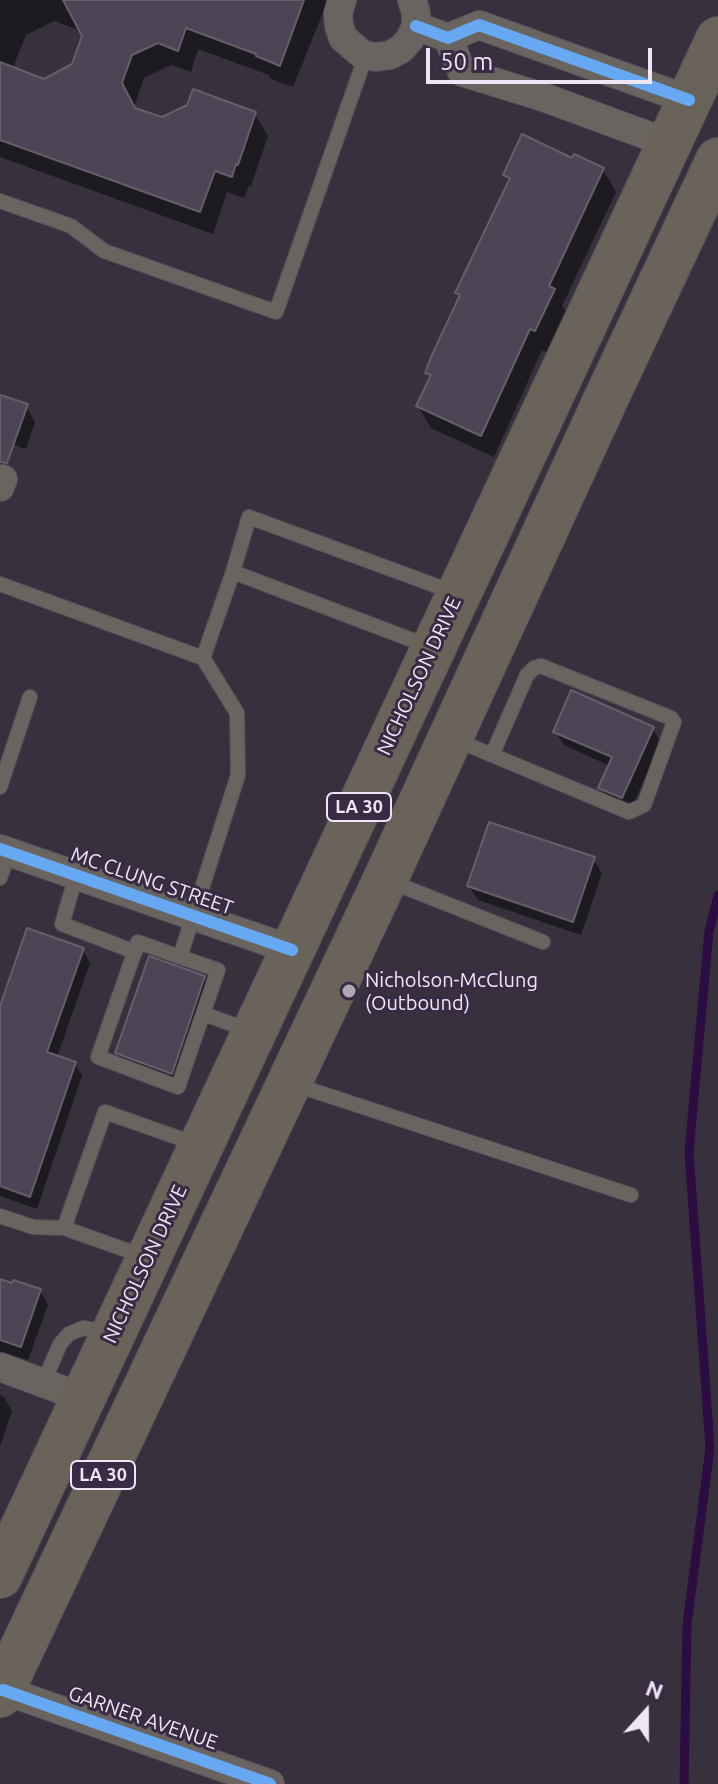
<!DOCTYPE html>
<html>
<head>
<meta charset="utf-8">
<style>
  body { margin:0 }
  #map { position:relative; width:718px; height:1784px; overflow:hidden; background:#37313d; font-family:Ubuntu,sans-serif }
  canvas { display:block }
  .north { position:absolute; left:606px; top:1672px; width:80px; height:80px; -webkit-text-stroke:6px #382b43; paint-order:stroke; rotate:21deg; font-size:22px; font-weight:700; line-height:32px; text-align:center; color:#eee6f6 }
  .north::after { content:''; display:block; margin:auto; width:28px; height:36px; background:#eee6f6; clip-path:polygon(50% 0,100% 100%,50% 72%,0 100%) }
  .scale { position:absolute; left:426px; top:48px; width:226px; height:36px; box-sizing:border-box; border:4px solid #eee6f6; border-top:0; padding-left:10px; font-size:24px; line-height:28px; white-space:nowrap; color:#eee6f6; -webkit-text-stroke:6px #382b43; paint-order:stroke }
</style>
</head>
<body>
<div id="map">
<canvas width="718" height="1784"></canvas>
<div class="north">N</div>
<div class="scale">50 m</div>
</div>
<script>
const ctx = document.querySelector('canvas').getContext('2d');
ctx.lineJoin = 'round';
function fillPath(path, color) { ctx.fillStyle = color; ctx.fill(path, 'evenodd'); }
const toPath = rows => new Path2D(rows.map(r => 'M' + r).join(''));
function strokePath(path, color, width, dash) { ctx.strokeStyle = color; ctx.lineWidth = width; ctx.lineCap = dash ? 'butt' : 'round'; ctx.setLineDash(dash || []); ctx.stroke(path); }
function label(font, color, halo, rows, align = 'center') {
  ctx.font = font + ' Ubuntu,sans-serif'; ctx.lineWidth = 6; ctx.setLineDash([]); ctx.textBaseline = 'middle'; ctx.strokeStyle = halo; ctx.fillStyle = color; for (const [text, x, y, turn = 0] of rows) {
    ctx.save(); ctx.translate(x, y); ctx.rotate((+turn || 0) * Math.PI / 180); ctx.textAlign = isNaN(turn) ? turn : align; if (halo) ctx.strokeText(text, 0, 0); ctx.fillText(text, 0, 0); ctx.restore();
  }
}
const shadow = toPath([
  [0,0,328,0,293,87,271,79,269,75,198,49,191,72,171,65,144,78,134,107,136,110,162,119,255,114,268,136,251,186,249,185,244,198,227,192,213,234,0,157],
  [54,21,82,31,84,36,73,66,44,81,17,71,14,65,26,35],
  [573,160,603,170,616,192,562,306,567,313,548,353,542,350,494,457,431,428,418,406,431,379,427,373,460,299,457,293,510,183,505,175],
  [0,397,26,406,35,422,26,449,0,440],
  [653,729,661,743,630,811,609,802,601,788,610,766,564,745,555,731],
  [593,859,602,873,581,935,478,900,469,886],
  [83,950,90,963,57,1057,75,1064,82,1076,37,1209,0,1196,0,1012],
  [204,978,206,982,174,1077,119,1057,117,1052],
  [0,1281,40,1291,48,1305,28,1360,0,1351],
  [0,1395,4,1397,12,1411,0,1446]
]);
const stream = toPath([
  [684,1784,687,1625,710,1448,689,1152,709,931,718,895]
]);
const building = toPath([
  [63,0,304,0,280,66,256,56,256,54,186,28,178,51,158,43,132,55,122,83,135,108,162,117,187,105,193,89,256,112,238,165,236,164,232,177,215,171,200,212,0,140,0,62,44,79,72,64,82,36,63,0],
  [522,134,572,158,574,154,604,168,549,286,555,289,535,331,530,329,481,436,416,406,431,375,425,373,431,357,460,295,455,293,510,178,503,175,522,134],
  [0,395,28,404,7,463,0,462,0,395],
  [571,690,654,727,622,798,598,788,612,757,553,732,571,690],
  [489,822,595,857,573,922,467,886,489,822],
  [27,928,84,948,47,1052,76,1062,30,1197,0,1186,0,1006,27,928],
  [149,956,205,976,172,1074,115,1053,149,956],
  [0,1279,12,1283,13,1280,41,1289,21,1347,0,1340,0,1279]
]);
const service = toPath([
  [0,201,71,226,104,251,276,312,366,55],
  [0,584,203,658],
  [428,646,233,572,249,517,453,592],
  [454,739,492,755,629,812,644,805,674,722,671,718,541,666,534,668,527,675,492,755],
  [0,787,30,697],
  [76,876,62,924,135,952],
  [0,878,9,853],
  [389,881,543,942],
  [180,957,138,942,98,1057,178,1087,218,970,180,957,238,775,237,713,203,658,233,572],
  [204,1014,248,1030],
  [293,1084,631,1195],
  [0,1216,33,1227,64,1228],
  [143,1256,64,1228,105,1112,196,1144],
  [43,1384,60,1344,69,1334,83,1328,109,1332]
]);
const minor = toPath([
  [342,0,338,14,339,26,343,38,363,55,376,57,390,55,401,49,410,39,416,26,416,13,412,0],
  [416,26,448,38,479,25,689,100],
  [448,38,462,72,543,97,668,143],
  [0,487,3,479],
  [0,849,292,950],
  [0,1367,84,1398],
  [3,1690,270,1784]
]);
const primary = toPath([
  [0,1576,718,39],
  [0,1695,385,880,604,403,718,160]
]);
const cycleway = toPath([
  [416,26,448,38,479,25,689,100],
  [0,849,292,950],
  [3,1690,270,1784]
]);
const markers = [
  [349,991,8,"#aea7b5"]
];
const shields = [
  [359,807,64],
  [103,1475,64]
];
const shieldNames = [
  ["LA 30",359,807],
  ["LA 30",103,1475]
];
const streetNames = [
  ["NICHOLSON DRIVE",419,676,-65],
  ["MC CLUNG STREET",152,881,19],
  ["NICHOLSON DRIVE",145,1264,-65],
  ["GARNER AVENUE",143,1718,19]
];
const poiNames = [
  ["Nicholson-McClung",365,980],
  ["(Outbound)",365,1003]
];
fillPath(shadow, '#0007');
strokePath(stream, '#2c0c41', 9);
fillPath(building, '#4d4556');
strokePath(building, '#655f6a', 2);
strokePath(service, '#544f5a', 16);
strokePath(minor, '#544f5a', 30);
strokePath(primary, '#544f5a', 46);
strokePath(service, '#6a6461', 14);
strokePath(minor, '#6a6461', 28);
strokePath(primary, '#6a6359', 44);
strokePath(cycleway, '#66a8f1', 12);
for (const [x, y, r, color] of markers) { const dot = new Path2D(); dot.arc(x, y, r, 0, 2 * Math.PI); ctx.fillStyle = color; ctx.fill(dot); strokePath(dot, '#382b43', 3); }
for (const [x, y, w] of shields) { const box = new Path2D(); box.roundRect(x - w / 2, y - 14, w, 28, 6); ctx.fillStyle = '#382b43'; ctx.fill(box); strokePath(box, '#eee6f6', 2); }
label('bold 18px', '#eee6f6', null, shieldNames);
label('20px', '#eee6f6', '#382b43', streetNames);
label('20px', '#eee6f6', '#382b43', poiNames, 'left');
</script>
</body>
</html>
